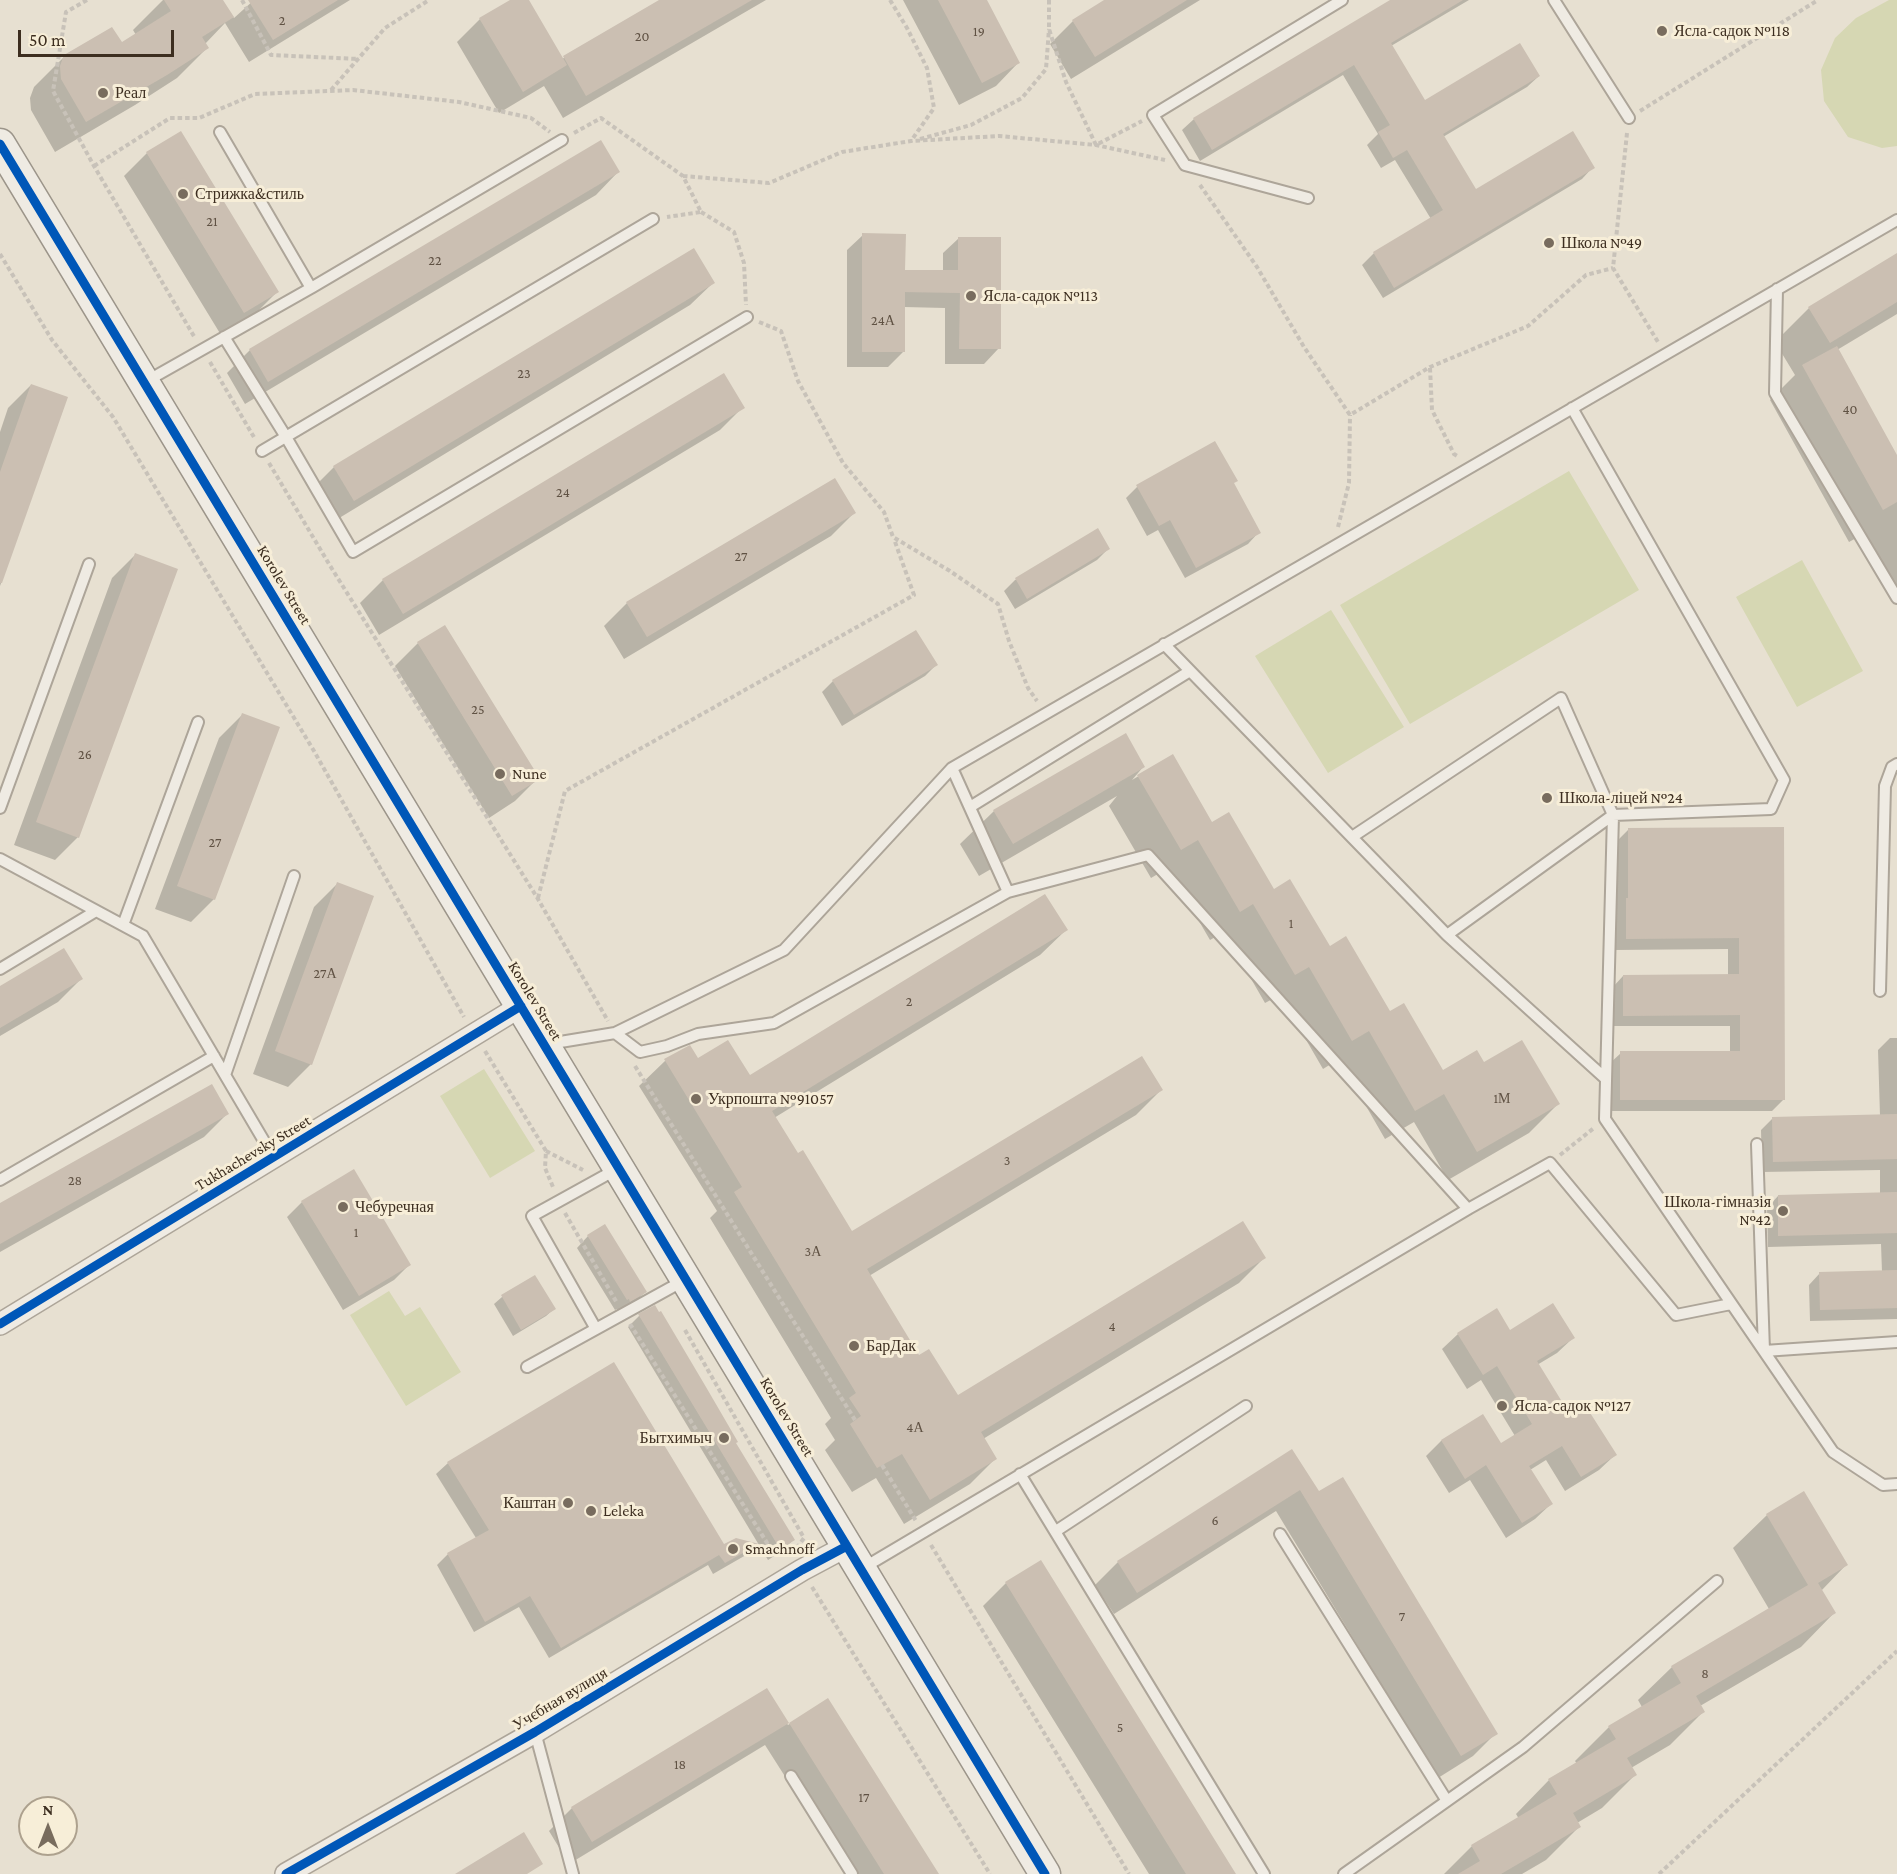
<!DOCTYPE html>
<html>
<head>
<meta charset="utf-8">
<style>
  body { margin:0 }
  #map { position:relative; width:1897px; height:1874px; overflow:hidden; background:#e7e0d1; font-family:"Crimson Pro",serif }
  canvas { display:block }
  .north { position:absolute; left:18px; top:1796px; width:60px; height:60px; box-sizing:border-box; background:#f7eed8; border:2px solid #ada18e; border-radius:50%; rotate:0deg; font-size:16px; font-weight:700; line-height:24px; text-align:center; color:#3d2e20 }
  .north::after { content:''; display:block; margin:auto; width:21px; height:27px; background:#786c5e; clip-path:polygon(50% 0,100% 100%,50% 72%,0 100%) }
  .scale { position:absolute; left:18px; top:30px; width:156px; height:27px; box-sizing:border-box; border:3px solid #3d2e20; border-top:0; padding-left:8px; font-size:18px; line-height:21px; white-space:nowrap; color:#3d2e20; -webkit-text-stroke:4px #f7eed8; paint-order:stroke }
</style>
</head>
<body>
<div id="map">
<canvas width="1897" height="1874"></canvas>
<div class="north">N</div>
<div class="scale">50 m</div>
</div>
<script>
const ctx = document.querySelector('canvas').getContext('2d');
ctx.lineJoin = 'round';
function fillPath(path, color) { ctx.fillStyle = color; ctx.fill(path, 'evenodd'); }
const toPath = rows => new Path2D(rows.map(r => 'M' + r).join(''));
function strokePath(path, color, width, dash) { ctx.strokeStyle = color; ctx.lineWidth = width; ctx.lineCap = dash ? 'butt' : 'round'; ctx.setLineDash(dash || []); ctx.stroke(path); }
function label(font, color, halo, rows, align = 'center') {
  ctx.font = font + ' "Crimson Pro",serif'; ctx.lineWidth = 6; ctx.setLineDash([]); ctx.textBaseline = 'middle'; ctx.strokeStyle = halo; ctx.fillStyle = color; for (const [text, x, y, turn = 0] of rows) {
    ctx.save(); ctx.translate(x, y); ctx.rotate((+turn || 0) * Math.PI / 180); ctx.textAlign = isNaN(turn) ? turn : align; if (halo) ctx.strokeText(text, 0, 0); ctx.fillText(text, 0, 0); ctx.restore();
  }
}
const green = toPath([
  [1889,0,1897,0,1897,146,1882,148,1848,137,1824,101,1821,70,1835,38,1856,18],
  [1569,471,1639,590,1410,724,1340,605],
  [1802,560,1863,671,1797,707,1736,597],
  [1331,610,1404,727,1328,773,1255,656],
  [484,1069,535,1151,490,1178,440,1096],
  [389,1291,405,1316,420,1307,461,1372,406,1406,350,1315]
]);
const shadow = toPath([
  [163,0,222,0,234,18,254,0,350,0,249,62,225,23,205,44,207,48,177,78,135,105,55,152,31,110,30,98,34,87,65,56,121,44,136,35,133,30],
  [513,0,527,0,562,59,662,0,766,0,563,118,544,86,499,113,457,42,480,19],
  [903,0,985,0,1018,63,996,86,959,105],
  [1107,0,1200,0,1071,79,1050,44,1073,21],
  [1393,0,1469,0,1391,46,1424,102,1539,76,1527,87,1443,137,1475,191,1593,167,1582,179,1383,298,1362,265,1374,253,1431,219,1395,160,1381,168,1367,145,1378,134,1343,75,1200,161,1182,130,1194,119],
  [600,142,618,172,596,195,245,404,227,373,250,350],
  [147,153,277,292,254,315,221,335,124,176],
  [863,235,904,271,943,272,943,253,959,238,999,348,984,364,945,364,945,308,904,307,903,352,888,367,847,367,847,250],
  [1897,255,1897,314,1837,350,1897,458,1897,600,1860,536,1849,542,1770,400,1795,375,1775,342,1809,308],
  [713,283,690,305,331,523,311,490,334,467],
  [723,375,743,407,720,430,379,635,360,603,383,580],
  [31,385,67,398,0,586,0,432,8,408],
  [1233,484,1259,532,1248,544,1185,578,1158,530,1147,536,1126,498,1137,487],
  [854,513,831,536,624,659,604,626,627,603],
  [1098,530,1108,549,1097,560,1015,609,1004,591,1015,580],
  [135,555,78,837,55,860,14,845,112,578],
  [418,643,538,778,515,801,489,818,395,666],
  [936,665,925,676,842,726,822,692,833,681],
  [242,715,214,899,191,922,155,909,219,738],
  [1172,756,1212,824,1443,1072,1484,1064,1558,1104,1529,1133,1448,1180,1414,1122,1385,1139,1339,1059,1323,1069,1280,995,1265,1003,1224,932,1210,940,1168,868,1151,878,1109,806,1117,796,979,876,960,844,994,811,1144,766,1132,780],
  [1782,829,1784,1099,1772,1111,1610,1111,1609,1064,1621,1053,1730,1052,1730,1026,1612,1026,1612,988,1623,976,1728,976,1728,949,1615,950,1615,911,1617,908,1617,841,1628,830],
  [337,884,311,1064,288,1087,253,1074,314,907],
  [1066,930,1040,955,774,1118,851,1233,1161,1090,1136,1115,869,1276,919,1357,957,1397,1264,1258,1239,1283,983,1439,995,1459,970,1484,904,1524,876,1478,852,1492,825,1450,835,1440,825,1424,831,1418,710,1218,717,1211,639,1086,665,1061,690,1047,698,1060,749,1077],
  [81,979,58,1002,0,1036,0,988],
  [1890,1038,1897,1038,1897,1319,1810,1321,1809,1285,1820,1273,1882,1272,1881,1244,1768,1247,1767,1208,1778,1196,1880,1194,1880,1170,1762,1172,1761,1130,1772,1119,1880,1116,1878,1050],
  [227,1114,204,1137,0,1252,0,1205],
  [302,1202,409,1265,394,1280,343,1310,287,1217],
  [588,1236,645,1292,634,1303,618,1312,617,1309,615,1310,577,1248],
  [535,1277,554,1309,546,1316,513,1336,494,1304,502,1297],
  [654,1307,793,1540,782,1551,768,1560,628,1327,639,1316],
  [1496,1310,1510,1332,1573,1338,1557,1353,1537,1365,1572,1420,1615,1455,1599,1470,1565,1491,1546,1460,1530,1470,1551,1504,1535,1519,1506,1538,1470,1480,1449,1493,1426,1456,1441,1441,1482,1416,1500,1445,1515,1436,1481,1380,1467,1389,1442,1349,1458,1334],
  [1292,1451,1319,1493,1496,1733,1473,1756,1438,1778,1276,1511,1114,1614,1095,1585,1118,1562],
  [448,1463,723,1547,756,1545,746,1555,713,1574,708,1565,549,1658,519,1607,474,1632,437,1565,448,1554,476,1538,436,1474],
  [1767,1515,1846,1565,1821,1591,1834,1613,1801,1647,1700,1706,1703,1712,1670,1745,1631,1768,1635,1775,1602,1808,1577,1823,1579,1827,1546,1860,1522,1874,1444,1874,1472,1846,1519,1819,1516,1814,1549,1780,1577,1764,1575,1761,1609,1727,1642,1707,1638,1700,1672,1667,1769,1609,1733,1548],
  [1041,1562,1234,1874,1149,1874,983,1606,1006,1583],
  [767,1690,788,1725,828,1700,937,1874,847,1874,765,1745,569,1864,549,1831,572,1808]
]);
const building = toPath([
  [164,0,223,0,234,17,202,37,209,48,167,75,86,122,61,79,60,66,64,55,112,27,122,42,171,11],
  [248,0,338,0,273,40],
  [510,0,529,0,567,65,523,92,479,18],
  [659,0,752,0,586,96,563,56],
  [938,0,987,0,1020,63,982,83],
  [1104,0,1187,0,1095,57,1072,20],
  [1390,0,1463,0,1391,43,1425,100,1520,43,1540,76,1443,134,1476,189,1573,131,1595,168,1394,288,1373,252,1443,210,1407,150,1393,158,1378,132,1390,125,1354,65,1212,150,1193,118],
  [181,131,279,292,244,313,146,152],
  [601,140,620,172,268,382,249,349],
  [862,233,906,234,905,270,958,270,958,237,1001,237,1001,349,959,349,960,293,905,292,905,352,862,352],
  [694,248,715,283,354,501,333,466],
  [1897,253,1897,302,1830,343,1808,307],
  [1837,346,1897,455,1897,502,1883,510,1802,365],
  [724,373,745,408,403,614,382,579],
  [31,384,68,397,2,583,0,583,0,472],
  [1215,441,1238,481,1234,483,1261,533,1196,568,1170,520,1159,526,1136,485],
  [835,478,856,513,647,637,626,602],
  [1098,528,1110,549,1027,599,1015,578],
  [135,553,178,569,79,838,36,822],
  [445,625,540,779,512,796,417,642],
  [916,630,938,665,854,715,832,680],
  [242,713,280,727,215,900,177,886],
  [1126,733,1145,767,1013,844,993,810],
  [1173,754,1212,822,1229,812,1274,889,1290,879,1330,946,1346,936,1390,1011,1404,1003,1443,1070,1477,1050,1484,1062,1522,1040,1560,1104,1477,1152,1444,1094,1415,1111,1369,1031,1352,1041,1309,967,1295,975,1253,904,1240,912,1198,840,1181,850,1137,775],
  [1784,827,1785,1100,1620,1100,1620,1051,1740,1051,1740,1015,1623,1016,1623,975,1739,974,1739,938,1626,939,1626,898,1628,898,1628,828],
  [337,882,374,896,312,1065,275,1051],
  [1045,894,1068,930,772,1111,798,1153,803,1150,852,1231,1142,1056,1163,1090,867,1269,919,1355,929,1349,958,1395,1243,1221,1266,1258,981,1432,997,1459,930,1500,902,1454,877,1468,850,1424,861,1416,849,1398,856,1393,734,1192,742,1187,664,1059,690,1045,698,1058,728,1040,750,1075],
  [64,948,83,979,0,1028,0,986],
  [212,1084,229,1114,0,1244,0,1203],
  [1897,1114,1897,1159,1773,1162,1772,1117],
  [354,1169,411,1265,359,1296,301,1201],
  [1897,1192,1897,1233,1778,1236,1778,1195],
  [605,1224,647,1292,630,1302,629,1299,627,1300,587,1235],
  [1897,1270,1897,1308,1820,1310,1819,1272],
  [535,1275,556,1309,521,1330,501,1295],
  [1553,1303,1575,1338,1537,1361,1572,1418,1587,1408,1617,1455,1581,1477,1562,1446,1529,1466,1553,1504,1522,1523,1486,1465,1465,1479,1441,1440,1483,1414,1501,1443,1532,1424,1497,1366,1483,1375,1457,1333,1497,1308,1510,1330],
  [655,1305,659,1312,661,1311,706,1387,738,1442,736,1443,795,1540,780,1549,638,1314],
  [614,1362,724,1544,736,1538,759,1544,725,1563,719,1555,561,1648,530,1596,485,1622,447,1553,489,1530,447,1462],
  [1292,1449,1319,1491,1343,1477,1498,1734,1461,1756,1300,1490,1137,1593,1117,1561],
  [1804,1491,1848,1565,1818,1583,1836,1613,1696,1696,1705,1712,1627,1758,1637,1775,1573,1813,1581,1827,1501,1874,1458,1874,1480,1861,1471,1845,1557,1794,1548,1779,1616,1739,1608,1726,1681,1683,1671,1666,1808,1585,1766,1514],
  [1041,1560,1236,1874,1186,1874,1005,1582],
  [767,1688,789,1723,592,1842,571,1807],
  [828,1698,939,1874,884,1874,789,1723],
  [524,1832,543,1864,527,1874,455,1874]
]);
const path = toPath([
  [87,0,66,12,53,91,94,166,195,338],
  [242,0,271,55,359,59],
  [890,0,907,28,927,68,934,108,911,141],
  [1049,0,1049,29,1066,82,1096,145,1142,121],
  [331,90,385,28,429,0],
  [1640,111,1818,0],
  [574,133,601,118,683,176,701,212,667,217],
  [1627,133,1613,268,1658,342],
  [920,139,971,125,1022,98,1046,69,1049,29],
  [94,166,170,118,199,118,255,94,353,90,459,102,531,118,550,132],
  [683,176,769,183,842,152,911,141,999,136,1096,145,1165,160],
  [1200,185,1257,267,1304,347,1350,415,1430,367,1528,326,1586,275,1613,268],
  [701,212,734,232,744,263,746,305],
  [0,254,52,340,113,417,314,751,464,1017],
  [759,322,781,331,798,381,843,463,884,512,893,537,950,571,998,604,1009,641,1028,688,1037,701],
  [210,362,255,439],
  [1430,368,1432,410,1454,454,1459,457],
  [269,463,329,564,538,899,608,1021],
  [1338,527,1349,483,1350,415],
  [538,898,565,791,914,595,894,539],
  [485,1051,546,1151,545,1168,553,1187],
  [635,1066,855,1420],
  [546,1151,583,1170],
  [1560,1155,1594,1128],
  [565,1213,617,1303],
  [630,1324,774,1554,786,1554],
  [685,1330,804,1538,796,1549],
  [882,1465,916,1521],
  [931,1545,1129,1874],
  [812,1587,990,1874],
  [1659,1874,1897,1651]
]);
const lane = toPath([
  [1554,0,1629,118],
  [220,132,311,288,562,140],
  [1308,198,1185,165,1153,115,1342,0],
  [1777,289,1775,393,1897,598],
  [224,337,286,437,353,552,747,317],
  [145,382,311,288],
  [1572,408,1784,780,1771,809,1613,815,1605,1119,1833,1452,1883,1485,1897,1484],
  [262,451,653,219],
  [1164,644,1447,935,1613,815,1561,698,1352,837],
  [952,768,1008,892],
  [970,807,1190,671],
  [0,808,89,564],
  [0,859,143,936,274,1158],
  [123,925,198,722],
  [1447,935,1606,1079],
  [0,969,96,911],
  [1880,991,1885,786,1892,767,1897,764],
  [615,1033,640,1052,667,1046,698,1034,774,1023,1008,892,1148,855,1468,1209,863,1568],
  [548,1044,615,1033,784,950,952,768,1897,220],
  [225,1075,294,876],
  [1757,1144,1764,1351,1897,1342],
  [0,1180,214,1056],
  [1468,1209,1550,1163,1676,1315,1731,1304],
  [596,1329,532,1216,617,1169],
  [527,1367,683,1281],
  [1020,1474,1264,1874],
  [1056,1531,1246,1406],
  [1280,1534,1447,1801],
  [535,1732,573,1874],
  [791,1776,852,1874],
  [1344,1874,1523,1747,1717,1581]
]);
const street = toPath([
  [0,1324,521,1006],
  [286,1874,535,1732,802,1570,847,1546]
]);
const secondary = toPath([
  [0,144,1045,1874]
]);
const cycleway = toPath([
  [0,144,1045,1874],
  [0,1324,521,1006],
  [286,1874,535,1732,802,1570,847,1546]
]);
const markers = [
  [1662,31,6,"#786c5e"],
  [103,93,6,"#786c5e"],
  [183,194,6,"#786c5e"],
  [1549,243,6,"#786c5e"],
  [971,296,6,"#786c5e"],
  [500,774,6,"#786c5e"],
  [1547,798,6,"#786c5e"],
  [696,1099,6,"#786c5e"],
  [343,1207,6,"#786c5e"],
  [1783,1211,6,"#786c5e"],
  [854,1346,6,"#786c5e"],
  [1502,1406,6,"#786c5e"],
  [724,1438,6,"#786c5e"],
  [568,1503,6,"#786c5e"],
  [591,1511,6,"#786c5e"],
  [733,1549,6,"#786c5e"]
];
const numberNames = [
  ["2",282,21],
  ["19",979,32],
  ["20",642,37],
  ["21",212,222],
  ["22",435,261],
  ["24А",883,321],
  ["23",524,374],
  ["40",1850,410],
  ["24",563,493],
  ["27",741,557],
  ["25",478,710],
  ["26",85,755],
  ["27",215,843],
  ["1",1291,924],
  ["27А",325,974],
  ["2",909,1002],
  ["1М",1502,1099],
  ["3",1007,1161],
  ["28",75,1181],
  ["1",356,1233],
  ["3А",813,1252],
  ["4",1112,1327],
  ["4А",915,1428],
  ["6",1215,1521],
  ["7",1402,1617],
  ["8",1705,1674],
  ["5",1120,1728],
  ["18",680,1765],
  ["17",864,1798]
];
const poiNames = [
  ["Ясла-садок №118",1674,31],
  ["Реал",115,93],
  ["Стрижка&стиль",195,194],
  ["Школа №49",1561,243],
  ["Ясла-садок №113",983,296],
  ["Nune",512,774],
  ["Школа-ліцей №24",1559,798],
  ["Укрпошта №91057",708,1099],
  ["Школа-гімназія",1771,1202,"right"],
  ["№42",1771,1220,"right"],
  ["Чебуречная",355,1207],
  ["БарДак",866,1346],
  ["Ясла-садок №127",1514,1406],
  ["Бытхимыч",712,1438,"right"],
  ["Каштан",556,1503,"right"],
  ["Leleka",603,1511],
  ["Smachnoff",745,1549]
];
const streetNames = [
  ["Korolev Street",284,585,59],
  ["Korolev Street",535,1001,59],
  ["Tukhachevsky Street",253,1153,-31],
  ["Korolev Street",787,1417,59],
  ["Учєбная вулиця",560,1699,-31]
];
fillPath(green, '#d6d7b3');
fillPath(shadow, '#0003');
fillPath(building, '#cbbfb2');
strokePath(lane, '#ada599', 14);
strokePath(street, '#ada599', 24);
strokePath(secondary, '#9c958a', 33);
strokePath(path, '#c8c2b9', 4, [4.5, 3]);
strokePath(lane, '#efebe3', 10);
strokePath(street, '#efebe3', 21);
strokePath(secondary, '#efebe3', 30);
strokePath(cycleway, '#0057b8', 9);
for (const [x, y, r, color] of markers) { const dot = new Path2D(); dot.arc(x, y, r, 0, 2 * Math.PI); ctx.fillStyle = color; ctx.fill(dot); strokePath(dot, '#f7eed8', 2); }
label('14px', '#605244', null, numberNames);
label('16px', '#3d2e20', '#f7eed8', poiNames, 'left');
label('16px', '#3d2e20', '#f7eed8', streetNames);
</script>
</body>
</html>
